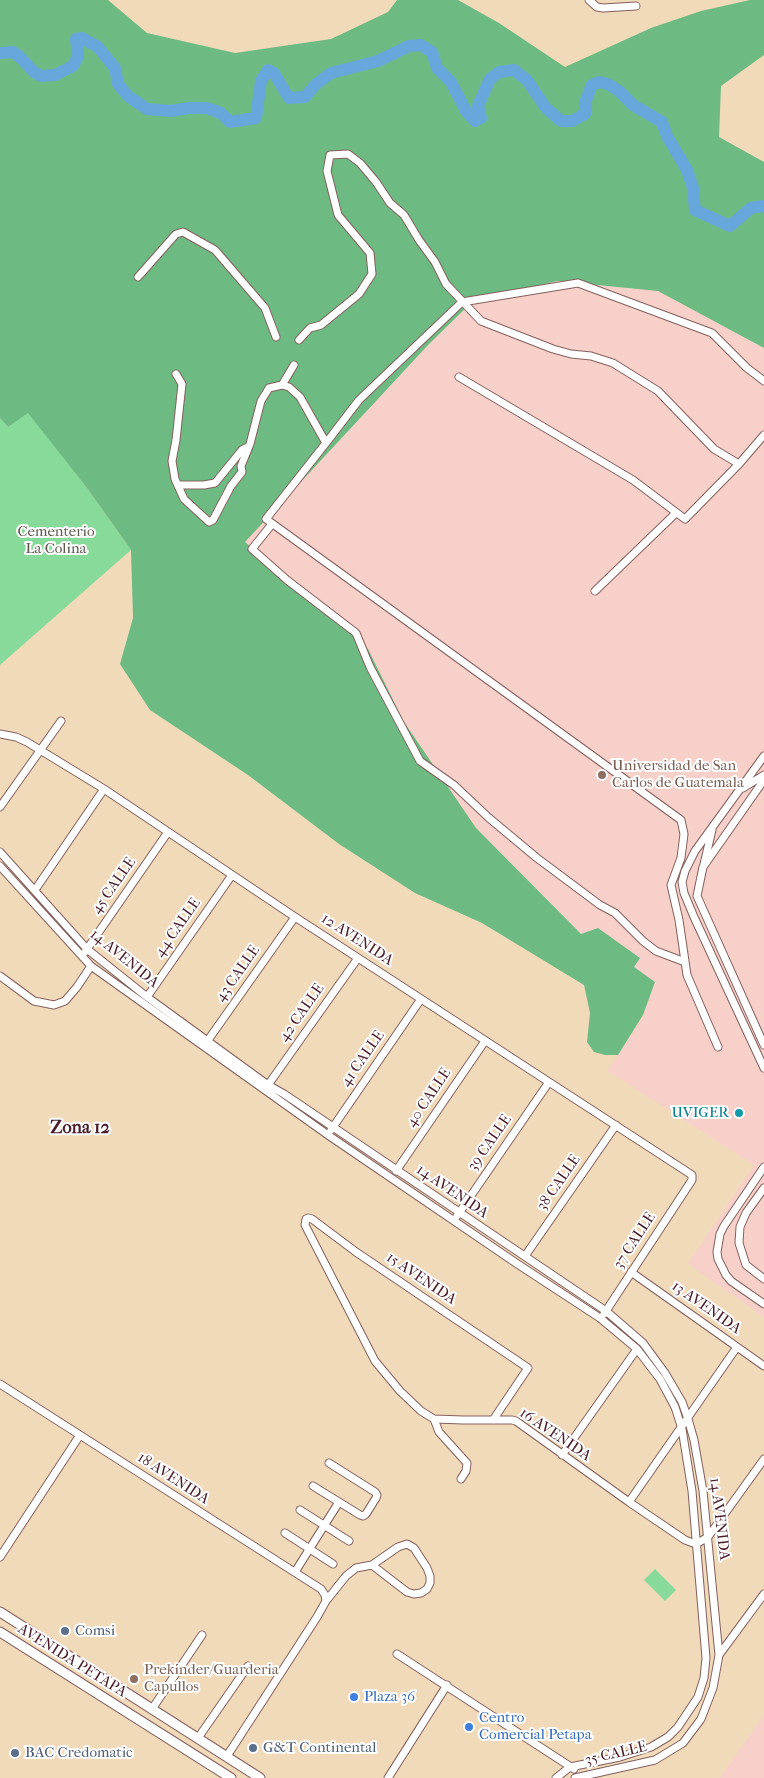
<!DOCTYPE html>
<html>
<head>
<meta charset="utf-8">
<style>
  body { margin:0 }
  canvas { display:block; background:#f1daba }
</style>
</head>
<body>
<canvas width="764" height="1778"></canvas>
<script>
const ctx = document.querySelector('canvas').getContext('2d');
ctx.lineJoin = 'round';
function fillPath(path, color) { ctx.fillStyle = color; ctx.fill(path, 'evenodd'); }
const toPath = rows => new Path2D(rows.map(r => 'M' + r).join(''));
function strokePath(path, color, width, dash) { ctx.strokeStyle = color; ctx.lineWidth = width; ctx.lineCap = dash ? 'butt' : 'round'; ctx.setLineDash(dash || []); ctx.stroke(path); }
function label(font, color, halo, rows, align = 'center') {
  ctx.font = font + ' "IM FELL French Canon",serif'; ctx.lineWidth = 4; ctx.setLineDash([]); ctx.textBaseline = 'middle'; ctx.strokeStyle = halo; ctx.fillStyle = color; for (const [text, x, y, turn = 0] of rows) {
    ctx.save(); ctx.translate(x, y); ctx.rotate((+turn || 0) * Math.PI / 180); ctx.textAlign = isNaN(turn) ? turn : align; if (halo) ctx.strokeText(text, 0, 0); ctx.fillText(text, 0, 0); ctx.restore();
  }
}
const built = toPath([
  [557,281,658,291,764,348,764,1317,688,1264,754,1165,608,1071,643,1015,581,934,476,828,404,722,368,649,244,542,429,344,473,301],
  [764,1715,764,1778,720,1778]
]);
const green = toPath([
  [28,412,87,488,131,550,0,665,0,418,8,427],
  [655,1569,676,1590,665,1601,644,1580]
]);
const forest = toPath([
  [0,0,108,0,147,33,235,53,331,39,388,12,397,0,458,0,499,23,565,67,651,28,701,11,750,0,764,0,764,55,721,86,719,137,764,162,764,348,658,291,557,281,473,301,429,344,245,542,368,649,404,722,476,828,581,934,598,928,640,958,634,967,655,982,643,1015,618,1055,605,1055,594,1052,587,1042,590,1013,584,985,482,923,415,893,339,844,248,775,150,710,120,664,133,618,131,550,87,488,28,413,8,427,0,418]
]);
const river = toPath([
  [0,53,13,52,20,57,34,72,41,76,55,75,73,66,78,56,76,39,82,38,98,47,115,68,118,84,128,96,147,109,171,111,189,108,207,108,221,113,230,122,256,118,261,81,268,70,274,73,289,98,305,97,315,85,331,73,378,61,409,46,421,45,432,52,437,68,451,82,466,111,475,121,481,118,478,106,490,79,499,72,514,70,527,80,546,108,561,121,572,121,585,114,586,100,592,85,599,82,608,84,619,91,633,105,662,122,667,136,687,170,693,188,695,210,730,226,751,208,764,206]
]);
const minor = toPath([
  [589,0,597,7,603,8,636,6],
  [138,277,176,234,183,232,215,250,265,308,276,337],
  [299,340,310,328,321,325,359,294,372,274,370,253,338,215,327,171,330,155,348,154,360,163,376,182,390,203,404,215,419,240,435,262,446,284,481,321,553,349,571,354,591,356,613,363,658,391,714,449,739,464],
  [294,365,282,385,289,387,300,397,326,443,266,519,681,820,684,834,681,858,671,885,679,920,687,975,718,1047],
  [176,374,182,384,176,440,172,461,175,479,184,499,209,522,213,520,231,486,242,472,241,466,250,444,261,401,269,388,282,385],
  [459,377,633,480,685,519,739,464,764,435],
  [326,443,359,400,462,302,578,283,712,333,747,368,764,381],
  [178,485,204,485,215,483,242,450,248,447],
  [272,524,252,549,287,580,356,633,370,667,420,761,454,785,489,818,537,858,600,905,615,913,643,941,656,951,685,962],
  [595,591,676,513],
  [0,734,16,737,27,742,104,789,295,917,692,1175,692,1180,604,1314],
  [764,756,695,851,685,871,682,882,684,893,694,917,764,1068],
  [764,780,703,867,697,896,764,1045],
  [743,788,764,775],
  [0,807,61,721],
  [0,852,87,949,147,997,268,1085,284,1094,606,1311,643,1343,665,1373,682,1402,688,1419,694,1440,703,1491,719,1655,713,1688,701,1719,683,1743,655,1760,575,1778],
  [704,864,712,830],
  [0,866,91,966,328,1135,516,1263,600,1318,637,1349,660,1379,675,1407,682,1429,692,1491,706,1658,704,1678,698,1697,678,1727,668,1737,651,1747,620,1757,570,1767,556,1778],
  [35,890,104,789],
  [85,952,168,832],
  [0,976,34,1001,54,1005,65,1001,77,987,91,966],
  [147,997,232,875],
  [206,1043,295,917],
  [268,1085,358,958],
  [331,1130,421,999],
  [764,1167,724,1226,720,1234,717,1252,718,1259,726,1275,731,1281,764,1304],
  [396,1171,485,1041],
  [764,1188,746,1213,740,1227,739,1243,746,1265,764,1279],
  [457,1216,549,1082],
  [525,1256,616,1125],
  [631,1272,764,1366],
  [0,1384,321,1589,325,1595,326,1601],
  [434,1419,439,1432,467,1463,466,1471,461,1479],
  [493,1420,528,1368,356,1252,312,1219,308,1218,306,1219,305,1225,375,1361,400,1391,421,1411,434,1419,463,1420,512,1420,516,1421,629,1502,685,1540,696,1544,708,1537,764,1459],
  [562,1455,637,1349],
  [313,1486,360,1515,363,1516,366,1514,376,1498,377,1495,375,1492,329,1463],
  [629,1502,737,1347],
  [300,1510,349,1541],
  [285,1533,333,1564],
  [0,1557,80,1435],
  [295,1572,339,1502],
  [397,1654,574,1769],
  [719,1655,764,1594],
  [152,1709,202,1635],
  [198,1738,248,1666],
  [227,1756,317,1617,326,1601,346,1576,356,1568,372,1565,398,1547,407,1544,414,1548,427,1568,430,1576,430,1583,427,1589,421,1593,414,1594,407,1592,372,1565],
  [388,1778,447,1685]
]);
const major = toPath([
  [0,1612,260,1778],
  [0,1632,231,1778]
]);
const markers = [
  [602,775,5,"#8d6e63"],
  [739,1113,5,"#0f9aa8"],
  [65,1631,5,"#5c6f8a"],
  [134,1679,5,"#8d6e63"],
  [354,1697,5,"#3f7fe0"],
  [469,1727,5,"#3f7fe0"],
  [253,1748,5,"#5c6f8a"],
  [15,1753,5,"#5c6f8a"]
];
const parkNames = [
  ["Cementerio",56,532],
  ["La Colina",56,549]
];
const educationNames = [
  ["Universidad de San",612,766],
  ["Carlos de Guatemala",612,783],
  ["Prekinder/Guarderia",144,1670],
  ["Capullos",144,1687]
];
const streetNames = [
  ["45 CALLE",114,886,-55],
  ["44 CALLE",178,928,-55],
  ["12 AVENIDA",357,940,33],
  ["14 AVENIDA",124,959,39],
  ["43 CALLE",238,974,-55],
  ["42 CALLE",302,1013,-55],
  ["41 CALLE",363,1059,-55],
  ["40 CALLE",429,1098,-56],
  ["39 CALLE",490,1143,-55],
  ["38 CALLE",559,1183,-55],
  ["14 AVENIDA",452,1192,34],
  ["37 CALLE",635,1241,-57],
  ["15 AVENIDA",421,1279,34],
  ["13 AVENIDA",706,1308,35],
  ["16 AVENIDA",555,1435,34],
  ["18 AVENIDA",173,1479,33],
  ["14 AVENIDA",719,1519,83],
  ["AVENIDA PETAPA",72,1661,32],
  ["35 CALLE",616,1754,-13]
];
const cultureNames = [
  ["UVIGER",729,1113]
];
const serviceNames = [
  ["Comsi",75,1631],
  ["G&T Continental",263,1748],
  ["BAC Credomatic",25,1753]
];
const shopNames = [
  ["Plaza 36",364,1697],
  ["Centro",479,1718],
  ["Comercial Petapa",479,1735]
];
const quarterNames = [
  ["Zona 12",80,1129]
];
fillPath(built, '#f7d0ca');
fillPath(green, '#88da9b');
fillPath(forest, '#6eba83');
strokePath(river, '#68a7db', 12);
strokePath(minor, '#84605d', 9);
strokePath(major, '#84605d', 11);
strokePath(minor, '#fff', 7);
strokePath(major, '#fff', 9);
for (const [x, y, r, color] of markers) { const dot = new Path2D(); dot.arc(x, y, r, 0, 2 * Math.PI); ctx.fillStyle = color; ctx.fill(dot); strokePath(dot, '#fff', 2); }
label('15px', '#5d574d', '#fff', parkNames);
label('15px', '#785e54', '#fff', educationNames, 'left');
label('15px', '#4a1f2b', '#fff', streetNames);
label('15px', '#0d838f', '#fff', cultureNames, 'right');
label('15px', '#4e5e75', '#fff', serviceNames, 'left');
label('15px', '#366cbe', '#fff', shopNames, 'left');
label('bold 18px', '#4a1f2b', '#fff', quarterNames);
</script>
</body>
</html>
